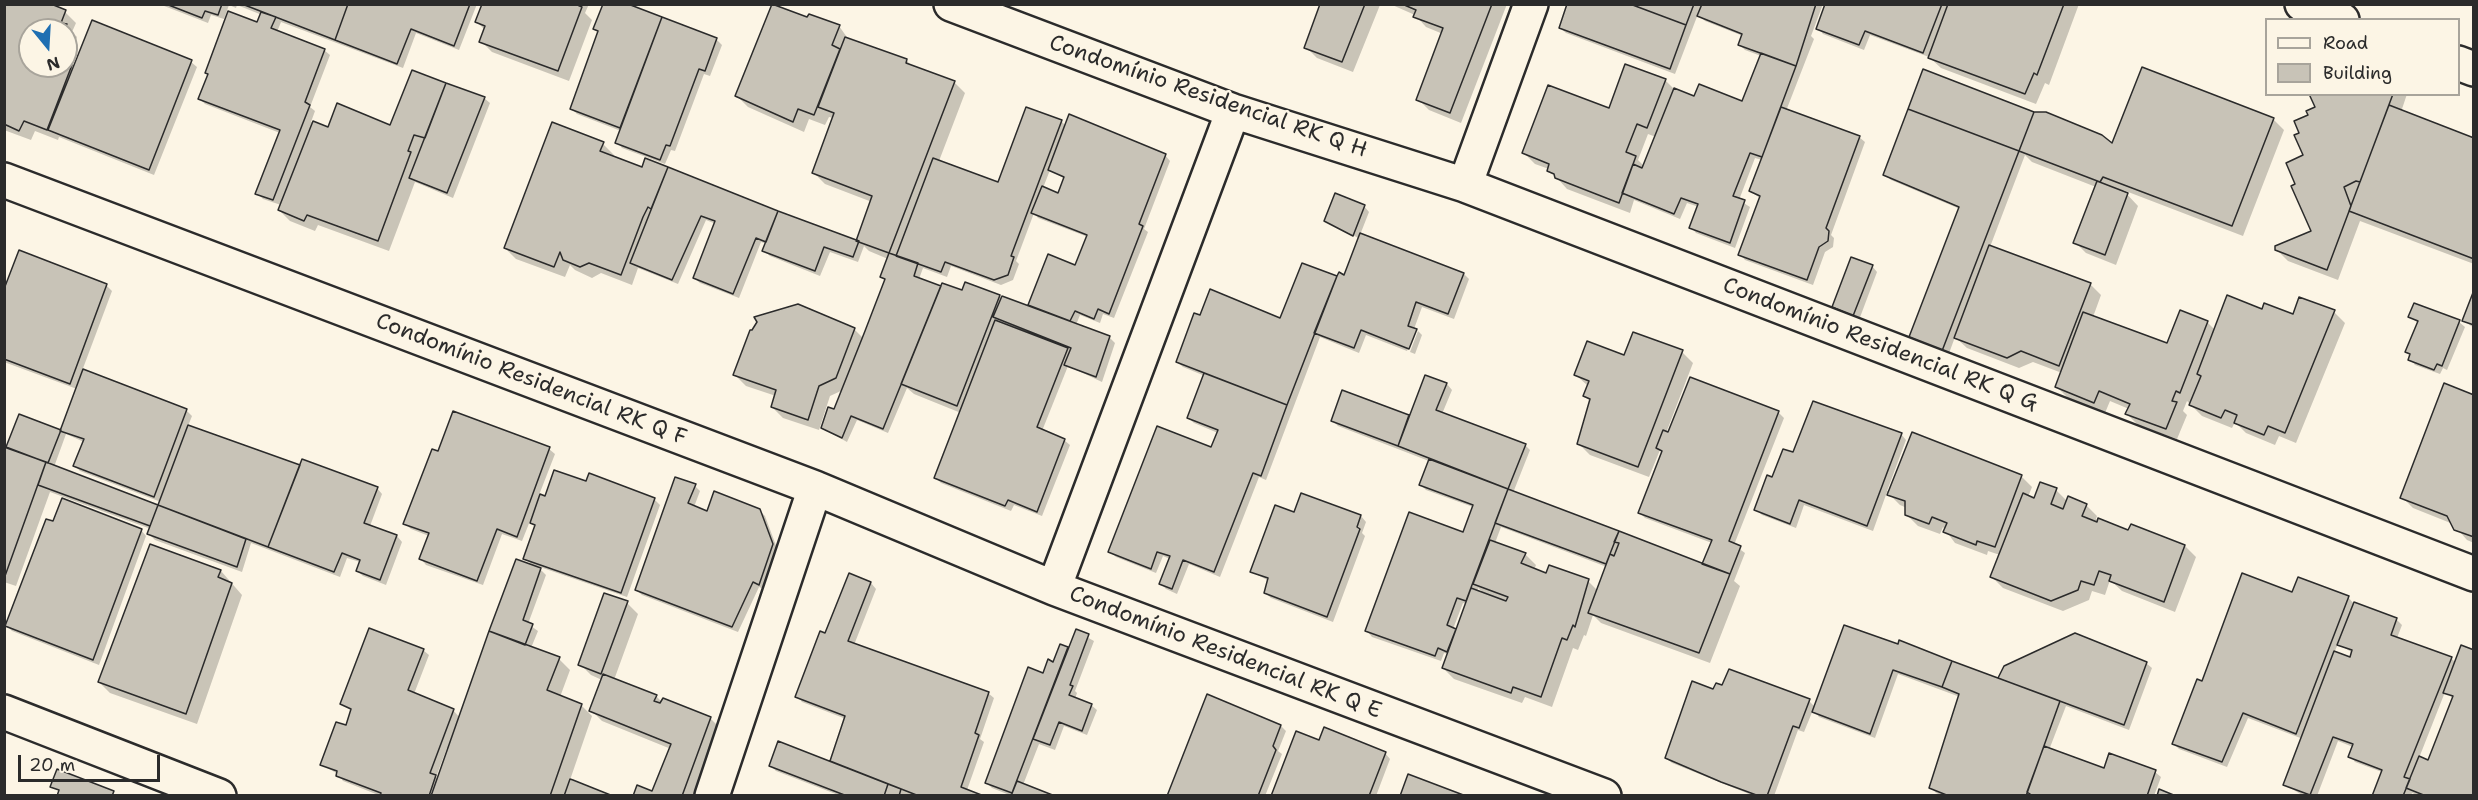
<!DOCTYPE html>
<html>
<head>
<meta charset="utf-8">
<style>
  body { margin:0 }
  #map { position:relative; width:2478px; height:800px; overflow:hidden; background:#fcf5e5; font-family:"Shantell Sans",sans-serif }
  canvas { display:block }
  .frame { position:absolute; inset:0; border:6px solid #2b2b2b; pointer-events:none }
  .legend { position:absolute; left:2265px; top:18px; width:195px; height:78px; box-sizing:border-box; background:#fcf5e5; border:2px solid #a8a49b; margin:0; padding:8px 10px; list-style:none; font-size:18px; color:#2b2b2b }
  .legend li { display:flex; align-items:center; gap:12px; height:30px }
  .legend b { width:30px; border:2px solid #a8a49b }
  .north { position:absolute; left:18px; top:18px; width:60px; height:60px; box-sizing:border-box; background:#fcf5e5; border:2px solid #a8a49b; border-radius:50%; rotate:162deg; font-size:16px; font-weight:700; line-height:24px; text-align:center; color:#2b2b2b }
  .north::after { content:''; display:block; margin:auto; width:21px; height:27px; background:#1f6fb2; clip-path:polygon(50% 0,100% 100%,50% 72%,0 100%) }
  .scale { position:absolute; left:18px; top:755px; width:142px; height:27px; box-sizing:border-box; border:3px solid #2b2b2b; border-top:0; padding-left:8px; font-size:18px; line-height:21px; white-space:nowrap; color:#2b2b2b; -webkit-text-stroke:4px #fcf5e5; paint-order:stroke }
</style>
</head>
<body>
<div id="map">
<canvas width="2478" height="800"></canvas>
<div class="frame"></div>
<ul class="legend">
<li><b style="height:8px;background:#fcf5e5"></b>Road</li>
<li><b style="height:16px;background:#c8c3b7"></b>Building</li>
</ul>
<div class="north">N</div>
<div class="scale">20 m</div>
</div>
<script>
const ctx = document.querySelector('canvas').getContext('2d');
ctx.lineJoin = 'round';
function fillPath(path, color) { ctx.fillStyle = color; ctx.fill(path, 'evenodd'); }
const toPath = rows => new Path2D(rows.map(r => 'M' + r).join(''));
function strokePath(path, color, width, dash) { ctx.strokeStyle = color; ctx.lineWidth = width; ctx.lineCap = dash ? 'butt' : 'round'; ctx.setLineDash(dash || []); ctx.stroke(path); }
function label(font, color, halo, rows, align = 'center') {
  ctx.font = font + ' "Shantell Sans",sans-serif'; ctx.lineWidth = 5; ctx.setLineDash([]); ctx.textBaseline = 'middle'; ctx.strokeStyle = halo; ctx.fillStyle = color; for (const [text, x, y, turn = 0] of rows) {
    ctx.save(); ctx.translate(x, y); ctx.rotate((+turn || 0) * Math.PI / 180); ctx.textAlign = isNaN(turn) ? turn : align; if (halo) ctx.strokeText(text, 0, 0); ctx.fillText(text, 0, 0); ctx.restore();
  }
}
const shadow = toPath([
  [4,4,65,12,76,23,72,32,77,37,66,63,66,30,30,30,30,66,66,64,74,69,191,62,197,67,154,175,59,137,58,140,35,131,31,140,4,130],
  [159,4,477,4,459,50,416,33,403,68,281,22,277,32,324,50,330,55,310,107,315,111,311,122,329,129,391,127,484,98,490,103,453,198,415,182,389,251,318,225,315,231,290,221,279,210,281,205,263,199,257,193,280,133,205,104,200,99,258,24,262,15,237,5,236,8,229,5,224,19,211,15,208,23],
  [483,4,589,4,585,13,592,20,569,81,492,52,481,41,485,30,477,22],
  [624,4,716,39,722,45,710,76,704,74,675,151,671,150,665,164,622,148,617,142,621,131,577,114,571,108,599,33,595,29],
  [1322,4,1380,5,1353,72,1317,58,1306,47],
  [1390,4,1507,4,1461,123,1429,110,1418,99,1443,34,1426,27,1415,15],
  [1569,4,1823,4,1811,36,1814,39,1786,111,1859,137,1865,142,1831,235,1834,238,1833,247,1825,252,1813,285,1745,260,1740,254,1760,198,1750,191,1762,160,1755,158,1739,200,1750,207,1735,248,1696,233,1691,227,1699,207,1687,203,1680,219,1634,200,1630,213,1567,189,1549,169,1535,164,1524,153,1665,80,1674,89,1694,98,1742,103,1761,56,1745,50,1740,45,1743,36,1705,21,1698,14,1675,74,1566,33,1560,28],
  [1648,134,1656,137,1645,167,1638,160],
  [1827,4,2079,4,2049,85,2045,83,2036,104,1941,68,1929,57,1870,35,1864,50,1823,34,1818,28],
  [808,19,839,26,849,40,907,61,913,67,954,82,965,93,939,161,999,184,1061,121,1066,126,1165,155,1170,161,1144,229,1148,232,1114,318,1103,314,1100,323,1080,315,1076,325,1110,338,1115,343,1102,382,1068,366,1042,431,1064,440,1070,445,1042,516,1014,505,1011,511,941,483,936,478,961,413,914,394,907,388,888,433,857,420,847,442,822,428,835,411,843,390,830,396,819,430,783,418,772,407,776,396,746,386,735,375,854,329,863,338,886,281,881,276,888,259,869,251,864,246,858,262,830,252,820,276,770,256,764,251,767,244,761,242,739,298,700,283,694,278,716,224,706,220,678,284,638,268,632,285,601,273,592,278,575,270,570,265,565,277,516,259,505,248,603,144,614,155,613,157,642,169,646,160,857,242,872,202,825,184,814,173,834,118,829,117,825,125,809,119,804,132,748,107,737,96],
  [1050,170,1065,179,1059,195,1043,188],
  [1034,213,1038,218,1088,237,1076,267,1049,256,1029,307,999,296,942,288,919,279,923,268,947,277,951,266,1001,285,1013,280,1019,264,1016,261],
  [1924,71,2113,145,2273,119,2284,130,2243,236,2123,190,2138,206,2116,265,2086,253,2075,242,2096,187,2032,162,2025,155,1990,247,2090,284,2101,295,2093,317,2168,345,2207,322,2215,330,2262,311,2294,316,2334,312,2345,323,2296,443,2279,436,2275,445,2246,433,2235,422,2232,428,2202,416,2187,401,2183,411,2187,415,2177,439,2138,425,2127,414,2129,409,2110,401,2105,413,2068,398,2057,387,2062,373,2033,362,2019,368,1967,348,1955,337,1948,356,1916,342,1911,337,1960,209,1891,180,1885,174],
  [2310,94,2407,94,2401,112,2474,140,2474,264,2360,221,2338,280,2288,261,2277,250,2313,231,2297,184,2305,156,2301,134,2317,108],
  [1364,206,1369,212,1360,235,1464,274,1469,279,1454,319,1422,307,1414,329,1418,331,1415,331,1407,351,1366,335,1359,353,1320,337,1266,480,1259,477,1220,577,1189,564,1177,594,1166,589,1161,584,1170,559,1163,556,1156,573,1116,557,1110,552,1212,449,1218,433,1194,423,1188,418,1205,376,1183,367,1177,362,1281,320,1337,278,1345,276,1360,239,1326,220],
  [1872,266,1877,272,1859,320,1839,312,1834,307],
  [106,285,112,291,82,371,186,410,192,416,188,426,300,467,377,488,382,494,370,526,397,536,402,542,386,585,363,576,357,571,360,562,347,558,340,577,251,543,242,572,155,540,149,534,151,529,50,492,16,586,4,582,4,448,12,451,8,447,61,432,77,389,4,362,4,294],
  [66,434,84,442,75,466,80,471,161,502,159,507,54,467],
  [2474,295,2474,328,2464,321],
  [2410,317,2459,322,2465,327,2447,370,2443,368,2440,374,2415,365,2410,359,2411,355,2407,352,2418,323],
  [1418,331,1422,335,1415,354,1410,352],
  [1682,352,1693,363,1666,433,1778,412,1784,418,1734,545,1745,553,1734,581,1740,586,1710,663,1601,623,1593,615,1586,636,1584,635,1578,650,1573,648,1552,707,1525,697,1522,703,1454,679,1443,668,1448,654,1444,653,1441,661,1372,637,1367,631,1464,534,1473,507,1426,490,1421,485,1429,461,1338,426,1333,421,1343,392,1410,417,1425,377,1447,384,1452,390,1442,414,1525,445,1530,450,1513,493,1703,565,1712,543,1645,518,1640,513,1662,453,1660,450,1649,477,1590,455,1579,444,1591,402,1585,396,1588,386,1576,375,1625,357],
  [1501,527,1607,567,1598,591,1588,581,1547,575,1534,570,1536,565,1525,554,1495,543],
  [1478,588,1486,595,1477,592],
  [1463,603,1467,604,1457,631,1453,629],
  [2474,396,2474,543,2467,540,2453,524,2413,508,2402,497],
  [1901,434,1906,440,1887,491,2021,476,2032,487,2028,497,2035,500,2056,490,2068,502,2069,498,2086,505,2097,516,2096,519,2129,532,2131,526,2185,546,2196,557,2175,612,2122,591,2110,580,2105,595,2092,591,2089,600,2063,611,2003,588,1992,577,2000,555,1988,551,1987,555,1955,543,1943,527,1940,534,1918,526,1907,515,1907,508,1900,505,1887,492,1873,531,1804,505,1796,528,1762,515,1756,509,1773,479,1794,454],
  [549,449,555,454,539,495,546,498,587,483,590,475,655,500,660,505,627,597,537,566,546,575,528,624,538,631,531,648,559,659,570,670,560,697,581,705,592,716,570,780,609,796,381,796,343,781,338,774,322,765,347,727,352,711,341,704,423,650,429,655,414,694,453,710,460,718,534,567,525,558,536,527,530,521,522,541,502,534,483,585,426,565,421,559,429,536,411,529,405,524,439,453],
  [447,748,449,749,439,780,436,777],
  [695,486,700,491,694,507,707,513,759,510,765,516,778,551,764,589,759,587,738,632,642,595,636,590],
  [1302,495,1361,516,1366,522,1362,533,1365,536,1333,622,1271,598,1265,593,1269,581,1252,572,1295,513],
  [141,530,146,536,99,665,12,631,7,626],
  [151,546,221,571,242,595,197,724,110,693,99,682],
  [850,574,871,583,876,589,854,645,988,693,994,698,980,739,984,742,967,790,979,796,841,796,776,771,770,765,831,763,846,719,802,702,797,696],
  [2293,594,2348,597,2354,604,2397,620,2402,625,2397,638,2451,658,2456,663,2474,796,2419,796,2412,793,2411,796,2374,796,2382,772,2355,762,2350,756,2353,747,2338,741,2317,796,2304,796,2285,785,2303,739,2248,718,2227,767,2179,749,2173,743,2202,683],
  [2338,644,2353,653,2351,659,2334,653],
  [2445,692,2454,699,2429,762,2419,758],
  [627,603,638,614,614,680,656,696,662,702,710,718,721,729,697,796,635,796,653,793,671,749,602,721,591,710,602,680,591,675,580,664],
  [1845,627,1999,680,2005,667,2146,663,2152,668,2129,730,2066,706,2049,750,2105,770,2155,772,2161,777,2154,796,1943,796,1936,793,1931,787,1960,697,1898,674,1875,738,1819,717,1813,710,1804,732,1798,730,1774,796,1754,796,1672,763,1666,758,1714,691,1809,701,1815,707],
  [1076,631,1094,641,1075,691,1077,693,1075,699,1091,705,1097,710,1087,735,1064,726,1055,750,1039,744,1023,785,1012,796,992,788,987,783,1044,675,1054,664,1061,646,1069,649],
  [1281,726,1286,731,1278,751,1282,754,1265,796,1168,796],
  [1320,742,1385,753,1390,759,1376,796,1273,796]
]);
const building = toPath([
  [4,4,51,4,66,10,61,23,67,24,64,30,30,30,30,66,66,66,66,62,72,65,47,130,24,121,19,131,4,124,4,4],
  [166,4,222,4,218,15,205,11,202,18,166,4],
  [242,4,348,4,335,40,242,4],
  [470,4,454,46,411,29,397,64,335,40,348,4,470,4],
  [482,4,575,4,582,7,558,71,479,42,485,26,475,22,482,4],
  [603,4,628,4,662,17,620,128,570,109,598,31,593,29,603,4],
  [772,4,807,17,809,14,840,25,832,45,840,49,814,115,798,109,793,122,735,96,772,4],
  [1320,4,1365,4,1342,62,1304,48,1320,4],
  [1402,4,1492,4,1450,113,1416,100,1443,28,1413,17,1416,10,1402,4],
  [1567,4,1630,4,1686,25,1670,69,1559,28,1567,4],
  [1630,4,1694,4,1686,25,1630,4],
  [1702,4,1816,4,1796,66,1738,45,1742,34,1697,16,1702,4],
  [1825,4,1942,4,1923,53,1865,31,1859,45,1816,29,1825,4],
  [1948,4,2064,4,2037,75,2034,73,2025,94,1928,58,1948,4],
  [228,11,257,22,261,12,276,17,271,28,325,49,305,102,310,105,273,200,255,194,280,130,198,99,208,74,205,73,228,11],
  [662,17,717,38,705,71,699,69,670,146,666,145,660,160,615,143,662,17],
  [92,20,192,60,149,170,48,130,92,20],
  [845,37,907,59,906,63,955,81,889,253,856,241,872,196,812,173,834,113,818,107,845,37],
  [1761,53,1796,66,1762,157,1750,153,1733,196,1745,200,1730,243,1689,228,1698,204,1681,198,1674,214,1622,193,1633,164,1642,168,1674,88,1694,96,1699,84,1742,101,1761,53],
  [1625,64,1666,79,1647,128,1637,124,1626,152,1636,156,1619,203,1555,178,1554,174,1547,171,1549,164,1522,153,1548,85,1609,108,1625,64],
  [2142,67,2274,118,2232,226,2103,177,2100,182,2019,151,2034,112,2046,112,2102,135,2112,143,2142,67],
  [1923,69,2034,112,2019,151,1908,109,1923,69],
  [412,70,446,83,425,138,414,135,408,151,411,152,378,241,307,215,304,221,278,210,313,121,328,127,337,103,390,125,412,70],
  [446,83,485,97,447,193,409,178,446,83],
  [2309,94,2393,94,2360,182,2356,181,2344,187,2351,206,2327,270,2275,250,2275,246,2311,231,2291,186,2295,184,2286,163,2303,155,2294,135,2299,133,2294,121,2308,115,2306,111,2315,107,2309,94],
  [2389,105,2474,138,2474,259,2349,211,2389,105],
  [1026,107,1062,120,1011,256,1014,257,1008,275,994,280,945,262,941,272,896,256,933,158,998,182,1026,107],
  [1781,107,1860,136,1826,228,1829,231,1828,241,1819,247,1807,280,1738,255,1760,196,1749,191,1781,107],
  [1908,109,2019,151,1942,351,1909,337,1959,207,1883,175,1908,109],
  [1069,114,1166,154,1139,224,1143,226,1109,314,1098,309,1094,319,1075,311,1070,321,1028,305,1048,254,1075,265,1087,235,1031,213,1042,186,1058,193,1064,177,1048,170,1069,114],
  [552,122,604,142,600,151,642,167,645,158,668,167,651,209,648,207,643,217,621,275,589,263,580,267,563,260,560,252,554,267,504,248,552,122],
  [668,167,778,211,766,242,756,238,733,294,693,278,715,221,701,216,672,280,630,263,668,167],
  [2097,181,2128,193,2105,255,2073,243,2097,181],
  [1335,193,1365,205,1353,236,1324,221,1335,193],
  [778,211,859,241,853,257,824,247,815,271,762,251,778,211],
  [1360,233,1464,273,1448,314,1416,302,1408,326,1417,329,1409,349,1361,330,1354,348,1314,333,1337,276,1339,272,1344,275,1360,233],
  [1989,245,2091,283,2059,366,2021,351,2007,358,1954,338,1989,245],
  [19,250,107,284,70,384,4,359,4,289,19,250],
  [889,253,918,263,914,276,941,286,883,429,851,416,842,438,821,428,828,407,834,409,865,331,885,279,880,277,889,253],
  [1851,257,1873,265,1853,316,1832,307,1851,257],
  [1302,263,1337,276,1287,405,1176,362,1194,313,1200,315,1210,289,1280,318,1302,263],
  [965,282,1000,295,957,406,901,384,942,283,962,290,965,282],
  [2474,290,2474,325,2462,321,2474,290],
  [2227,295,2262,309,2264,303,2293,314,2299,297,2335,310,2285,433,2268,426,2264,435,2234,423,2237,415,2225,410,2221,418,2189,405,2201,376,2197,374,2227,295],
  [1002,296,1110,336,1096,377,1064,365,1071,348,993,317,1002,296],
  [2414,303,2460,320,2442,366,2437,364,2434,370,2408,360,2410,354,2405,352,2418,321,2408,317,2414,303],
  [798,304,855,328,836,378,819,386,808,420,771,407,776,390,733,375,750,330,752,330,757,322,754,317,798,304],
  [2180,310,2208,321,2180,393,2176,391,2172,401,2177,402,2166,429,2125,414,2130,404,2099,391,2094,403,2055,387,2083,312,2167,343,2180,310],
  [995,320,1068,348,1037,427,1065,439,1037,512,1008,500,1005,506,934,478,995,320],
  [1633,332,1683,350,1638,467,1577,444,1590,399,1583,396,1589,381,1574,375,1587,341,1624,355,1633,332],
  [83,369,187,409,154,497,73,466,84,439,60,431,83,369],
  [1204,373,1287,405,1261,476,1253,473,1214,572,1183,560,1172,589,1159,584,1170,556,1157,552,1151,569,1108,552,1157,426,1211,447,1218,430,1187,418,1204,373],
  [1425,375,1447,383,1436,410,1526,444,1508,489,1398,446,1425,375],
  [1690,377,1779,411,1729,541,1741,546,1730,574,1702,564,1712,540,1638,513,1662,451,1656,448,1663,430,1668,432,1690,377],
  [2444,383,2474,395,2474,537,2454,530,2447,516,2400,498,2444,383],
  [1342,390,1409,415,1398,446,1331,421,1342,390],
  [1813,401,1902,433,1867,526,1799,500,1790,524,1754,510,1767,475,1772,477,1783,449,1793,452,1813,401],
  [453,411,550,447,517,537,497,529,477,581,419,559,429,533,403,524,432,449,438,451,453,411],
  [19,414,61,430,48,463,6,447,19,414],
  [188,425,300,465,268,547,158,505,188,425],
  [1912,432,2022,475,1995,547,1977,541,1976,545,1943,532,1947,523,1932,517,1929,524,1905,515,1905,501,1887,495,1912,432],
  [4,447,46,462,5,576,4,576,4,447],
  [302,459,378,487,364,523,397,535,380,580,356,571,360,560,342,553,334,572,268,547,302,459],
  [1429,459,1508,489,1466,601,1457,598,1447,625,1456,629,1447,652,1438,648,1435,656,1365,631,1409,512,1463,532,1473,505,1419,485,1429,459],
  [46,462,158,505,150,526,38,485,46,462],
  [554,470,586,481,589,473,655,498,621,593,523,559,535,525,530,523,540,494,545,496,554,470],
  [675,477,696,484,688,503,707,511,714,491,760,509,773,544,759,585,753,582,732,627,635,590,675,477],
  [2040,482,2057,488,2051,504,2063,509,2068,496,2087,504,2082,516,2097,522,2098,518,2128,530,2131,524,2185,545,2164,602,2109,581,2111,575,2099,571,2094,585,2081,581,2078,590,2051,601,1990,577,2023,493,2034,498,2040,482],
  [1508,489,1619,531,1606,564,1495,523,1508,489],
  [1301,493,1361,515,1357,527,1360,529,1327,617,1264,593,1268,578,1250,572,1275,505,1294,512,1301,493],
  [62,498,142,529,93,660,5,626,46,519,53,521,62,498],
  [158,505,246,539,237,567,147,534,158,505],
  [1619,531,1730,574,1699,653,1588,613,1610,554,1614,556,1619,543,1614,542,1619,531],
  [1490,540,1526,553,1521,563,1546,573,1549,565,1589,579,1575,627,1573,625,1567,640,1562,638,1541,697,1513,687,1511,693,1442,668,1471,588,1506,601,1508,597,1473,584,1490,540],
  [150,544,221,570,218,577,232,583,186,714,98,682,150,544],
  [516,559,541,568,523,620,533,624,525,645,489,631,516,559],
  [849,573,871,582,848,641,989,692,975,733,979,735,961,787,984,796,919,796,830,761,845,716,795,697,820,631,825,633,849,573],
  [2242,573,2292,592,2298,577,2349,596,2296,734,2243,713,2222,762,2172,744,2197,679,2202,681,2242,573],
  [604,593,628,601,601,674,578,665,604,593],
  [2354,602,2397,618,2391,635,2452,657,2404,777,2410,779,2403,796,2372,796,2382,770,2348,757,2353,744,2333,737,2310,795,2283,785,2334,651,2350,657,2352,650,2337,645,2354,602],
  [1844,625,1898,644,1899,640,1952,661,1942,687,1893,670,1870,734,1812,712,1844,625],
  [369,628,424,649,408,690,454,709,430,773,436,775,429,796,380,796,381,793,336,776,337,771,320,765,336,722,346,725,351,709,340,704,369,628],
  [1076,629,1089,634,1070,685,1073,686,1069,695,1092,704,1082,731,1059,722,1050,745,1033,739,1076,629],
  [489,631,560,657,547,690,582,704,550,796,431,796,489,631],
  [2075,633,2147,662,2124,725,1998,678,2004,666,2075,633],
  [1060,644,1068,647,1012,793,985,783,1028,667,1043,673,1048,659,1053,662,1060,644],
  [2461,645,2474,650,2474,796,2426,796,2406,788,2419,756,2428,760,2453,696,2443,693,2461,645],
  [1952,661,2060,701,2026,796,1949,796,1929,788,1959,694,1942,687,1952,661],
  [1729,669,1810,699,1799,728,1793,726,1767,796,1759,796,1721,782,1665,758,1692,681,1713,689,1716,683,1722,685,1729,669],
  [603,674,657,695,654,701,660,703,663,698,711,717,682,796,633,796,637,785,652,791,671,744,589,711,603,674],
  [1207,694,1281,725,1273,746,1276,750,1258,796,1167,796,1207,694],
  [1324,727,1386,752,1369,796,1271,796,1296,731,1319,740,1324,727],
  [778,741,888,784,884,796,847,796,769,766,778,741],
  [2044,746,2104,768,2109,753,2156,770,2147,796,2033,796,2027,792,2044,746],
  [57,769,114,791,112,796,57,796,59,790,50,787,57,769],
  [1408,774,1466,796,1400,796,1408,774],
  [570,779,573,780,613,796,564,796,570,779],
  [1017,781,1055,796,1011,796,1017,781],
  [888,784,901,789,899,796,884,796,888,784],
  [2159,789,2176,796,2157,796,2159,789]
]);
const minor = toPath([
  [951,4,1233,111,1465,185,2474,574],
  [2302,4,2342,20],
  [2458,63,2474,69],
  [4,180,815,488,1054,588,1604,796],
  [1465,185,1531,4],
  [1054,588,1233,111],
  [4,712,219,796],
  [712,796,815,488]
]);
const streetNames = [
  ["Condomínio Residencial RK Q H",1208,97,19],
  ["Condomínio Residencial RK Q G",1880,345,21],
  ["Condomínio Residencial RK Q F",531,380,21],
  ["Condomínio Residencial RK Q E",1225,653,21]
];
fillPath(shadow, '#0003');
fillPath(building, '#c8c3b7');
strokePath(building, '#2b2b2b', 1.5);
strokePath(minor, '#2b2b2b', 38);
strokePath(minor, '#fcf5e5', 33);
label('22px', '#2b2b2b', '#fcf5e5', streetNames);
</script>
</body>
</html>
